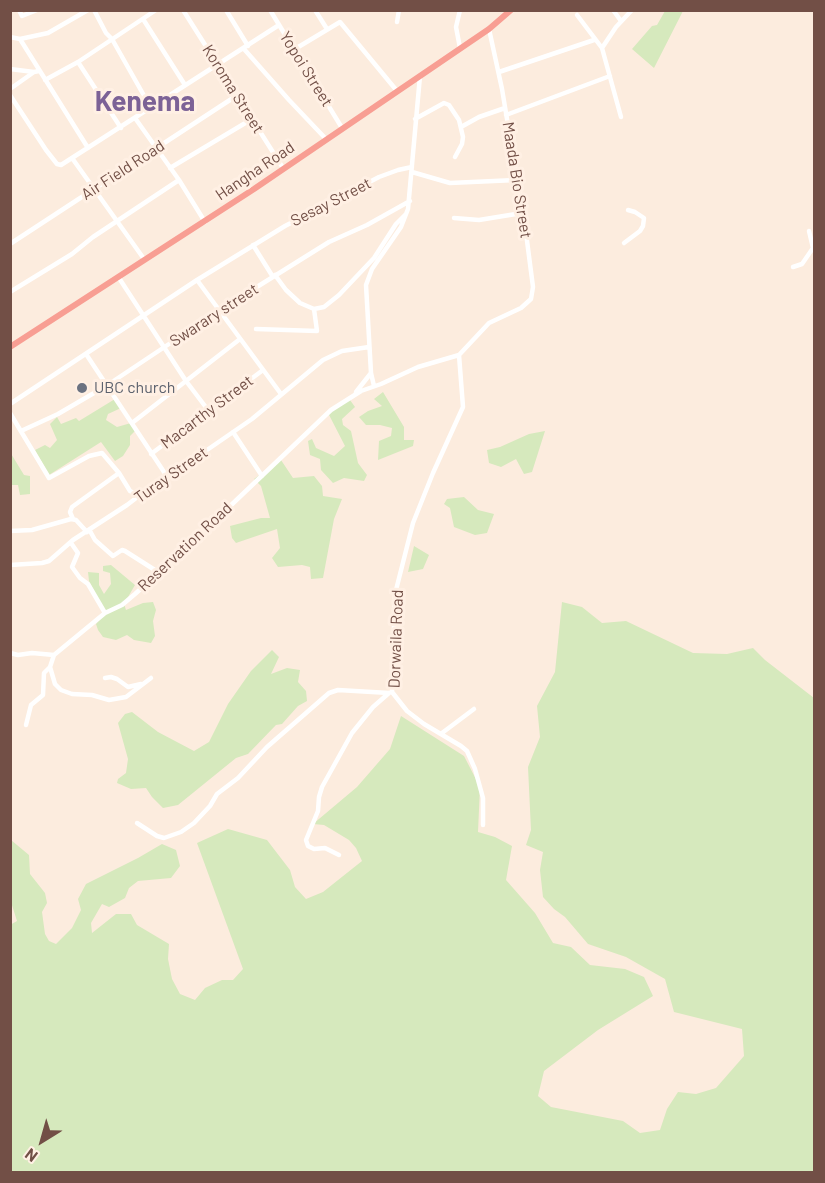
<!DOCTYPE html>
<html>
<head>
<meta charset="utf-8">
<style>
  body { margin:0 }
  #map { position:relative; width:825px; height:1183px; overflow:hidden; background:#fcecde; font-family:Barlow,sans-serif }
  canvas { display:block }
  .frame { position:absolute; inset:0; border:12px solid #724f46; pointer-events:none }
  .north { position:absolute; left:12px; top:1111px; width:60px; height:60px; -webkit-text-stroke:4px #fff0e4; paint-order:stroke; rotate:217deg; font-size:16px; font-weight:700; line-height:24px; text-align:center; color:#724f46 }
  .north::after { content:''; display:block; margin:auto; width:21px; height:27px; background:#724f46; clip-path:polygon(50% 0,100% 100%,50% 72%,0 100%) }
</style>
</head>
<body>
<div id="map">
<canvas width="825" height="1183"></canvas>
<div class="frame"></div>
<div class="north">N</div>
</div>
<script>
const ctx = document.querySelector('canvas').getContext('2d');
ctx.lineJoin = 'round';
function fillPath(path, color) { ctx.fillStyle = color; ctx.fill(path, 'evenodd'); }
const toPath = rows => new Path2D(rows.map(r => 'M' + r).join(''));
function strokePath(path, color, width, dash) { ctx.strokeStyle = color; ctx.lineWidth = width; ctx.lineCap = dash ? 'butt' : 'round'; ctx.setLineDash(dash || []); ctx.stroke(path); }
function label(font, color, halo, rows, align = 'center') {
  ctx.font = font + ' Barlow,sans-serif'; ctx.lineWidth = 6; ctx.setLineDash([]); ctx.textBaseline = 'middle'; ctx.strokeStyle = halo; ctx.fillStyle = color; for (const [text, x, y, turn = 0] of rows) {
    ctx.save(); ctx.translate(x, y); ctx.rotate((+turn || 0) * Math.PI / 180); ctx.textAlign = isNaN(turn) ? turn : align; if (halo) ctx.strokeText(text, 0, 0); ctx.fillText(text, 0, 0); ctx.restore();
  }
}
const green = toPath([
  [665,11,683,11,654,68,632,49,652,26,657,25],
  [383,392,404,427,404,440,414,440,413,446,378,460,379,441,391,436,392,428,380,425,366,425,359,417,368,411,382,406,374,399],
  [115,399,121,408,108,414,106,420,117,427,131,423,135,431,130,436,130,445,123,456,115,461,101,442,49,475,35,450,45,445,50,448,57,440,50,424,57,417,61,424,76,418,79,421],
  [350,400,355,407,342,419,343,425,351,431,358,463,367,475,364,481,344,478,333,483,321,470,320,459,310,455,308,441,312,439,316,448,334,456,345,446,327,411],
  [545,431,532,472,524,474,516,459,501,467,489,463,487,450,500,447,529,434],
  [10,452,24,475,30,476,30,494,20,495,18,485,11,485],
  [281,460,293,478,314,476,322,486,323,496,342,499,334,519,323,578,311,579,310,567,302,565,278,567,272,558,280,548,277,529,236,543,232,538,230,526,261,518,270,518,261,486,254,479],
  [464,497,478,510,494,514,487,533,475,535,454,527,450,508,444,504,447,499],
  [414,546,429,555,423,569,408,572],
  [111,565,135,585,124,604,126,610,143,603,153,602,156,610,153,621,155,636,151,643,134,640,127,635,116,640,103,637,98,630,96,624,105,614,89,581,88,572,99,573,99,585,104,594,111,584,110,573,103,571,103,566],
  [562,602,582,607,602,623,626,621,693,653,727,654,753,648,765,660,814,698,814,1172,11,1172,10,925,17,921,11,902,11,840,29,855,30,874,45,893,47,903,42,912,45,934,49,941,56,944,72,928,81,910,78,899,86,884,138,858,162,844,176,850,180,866,171,878,138,881,129,888,125,898,109,907,102,904,91,923,92,933,116,914,131,914,137,925,169,944,168,959,172,979,180,994,195,1000,205,988,222,980,233,980,243,969,197,843,228,829,267,840,290,870,295,887,306,899,323,892,362,861,356,848,349,840,324,825,313,824,357,787,390,749,401,716,464,756,480,787,478,832,495,837,512,846,506,880,535,913,553,943,571,947,590,965,625,969,644,977,653,996,598,1030,544,1071,538,1096,551,1107,623,1121,640,1133,660,1130,667,1109,678,1092,696,1094,716,1088,744,1056,742,1029,674,1012,665,979,626,957,588,944,565,917,554,909,543,897,540,870,543,852,526,845,531,830,528,767,540,737,537,706,555,672],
  [272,650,279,657,271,674,287,668,300,670,298,682,306,691,307,701,298,706,282,724,276,725,248,754,236,758,178,805,163,808,152,797,146,788,131,789,117,783,118,779,126,773,128,759,118,723,125,714,132,712,158,732,194,751,209,742,228,704,251,671]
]);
const minor = toPath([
  [19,10,22,16,37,10],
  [94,10,106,33,112,39,151,108],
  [183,10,283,168],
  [226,10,248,46],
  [270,10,342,128],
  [315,10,327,29],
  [460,10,456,27,460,48],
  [613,10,621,21],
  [577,15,602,48,621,117],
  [143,19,185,85],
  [397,22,399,10],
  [10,37,20,39,48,33,88,10],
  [20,39,88,148],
  [602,48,616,27,632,10],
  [244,49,289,100,326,139],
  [295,49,340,22,397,91],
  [78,62,121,128],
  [10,69,34,72],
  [499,72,594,40],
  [45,80,78,62,156,10],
  [10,89,34,72,39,71],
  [10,95,46,150,57,164,61,165,279,25],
  [506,115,610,76],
  [135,118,179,180,205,222],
  [415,119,444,103,449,105,459,120,463,137,462,144,455,157],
  [461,127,479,117,505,108],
  [72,158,144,259],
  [170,168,252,119],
  [412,172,450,183,516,180],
  [454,218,479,220,522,213],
  [624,243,640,231,643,226,644,218,635,212,628,210],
  [10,244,236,96],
  [253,245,273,277],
  [793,267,802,264,813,248,809,231],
  [275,275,286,290,300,303,314,309,324,307,339,295,374,258,396,224,405,215],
  [119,278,186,381,208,410],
  [197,280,281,394],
  [10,292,72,254,93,237,179,180],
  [256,329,317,331,314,309],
  [86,354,166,475],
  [459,355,463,407,433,473,413,523,395,594,392,692,407,711,424,724,461,746,467,751,475,769,483,798,483,825],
  [374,386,371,373,366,285,372,269,401,227,408,209,420,76],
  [356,392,371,373],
  [10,404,197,280,285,226,379,177,398,170,412,167],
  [10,413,49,478,89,456,102,453,119,473,130,491,140,496],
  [132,423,240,339],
  [21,431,58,414,106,386,220,310,329,242,367,225,410,201],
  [233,432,262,476],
  [151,454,263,370],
  [73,519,70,512,72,507,119,473],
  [10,531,32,530,71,519,76,520,87,532],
  [90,531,95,540,113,556,122,550,125,551,158,572],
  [71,543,78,553,72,567,80,578,88,584,105,613],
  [10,565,42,563,49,561,73,540,127,505,166,475,178,470,252,419,323,360,342,351,369,347],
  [10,653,18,655,32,653,54,655],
  [50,667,55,684,61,690,72,694,92,695,109,700,126,697,151,678],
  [105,678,111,677,117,679,128,687,141,684],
  [26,725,31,705,43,695,44,673,50,667,54,655,105,613,122,605,135,594,185,549,331,410,361,391,381,384,418,367,459,355,489,323,521,308,531,299,533,287,526,233,502,89,489,29],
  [442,733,474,709],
  [137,823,157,836,164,838,181,832,194,823,210,806,217,794,238,778,267,747,329,693,338,690,389,693],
  [339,855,325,848,314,849,308,846,306,840,318,811,319,797,322,787,352,733,373,707,389,693]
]);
const highway = toPath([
  [10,347,254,189,489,29,511,10]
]);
const markers = [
  [82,388,6,"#6b7280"]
];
const streetNames = [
  ["Yopoi Street",306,69,58],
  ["Koroma Street",233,89,58],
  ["Air Field Road",123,170,-33],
  ["Hangha Road",255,171,-34],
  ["Maada Bio Street",517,180,81],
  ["Sesay Street",331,202,-27],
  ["Swarary street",214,315,-33],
  ["Macarthy Street",207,412,-37],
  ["Turay Street",171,475,-35],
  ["Reservation Road",185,547,-43],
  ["Dorwaila Road",396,639,-88]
];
const worshipNames = [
  ["UBC church",94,388]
];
const townNames = [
  ["Kenema",145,102]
];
fillPath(green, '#d6e9bd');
strokePath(minor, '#fff', 4.5);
strokePath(highway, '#f89e93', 6);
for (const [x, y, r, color] of markers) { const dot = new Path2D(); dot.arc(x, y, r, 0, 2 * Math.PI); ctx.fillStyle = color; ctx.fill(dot); strokePath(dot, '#fff0e4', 2); }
label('16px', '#724f46', '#fff0e4', streetNames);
label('16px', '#5b616d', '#fff0e4', worshipNames, 'left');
label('bold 28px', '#7c6296', '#fff0e4', townNames);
</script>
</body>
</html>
